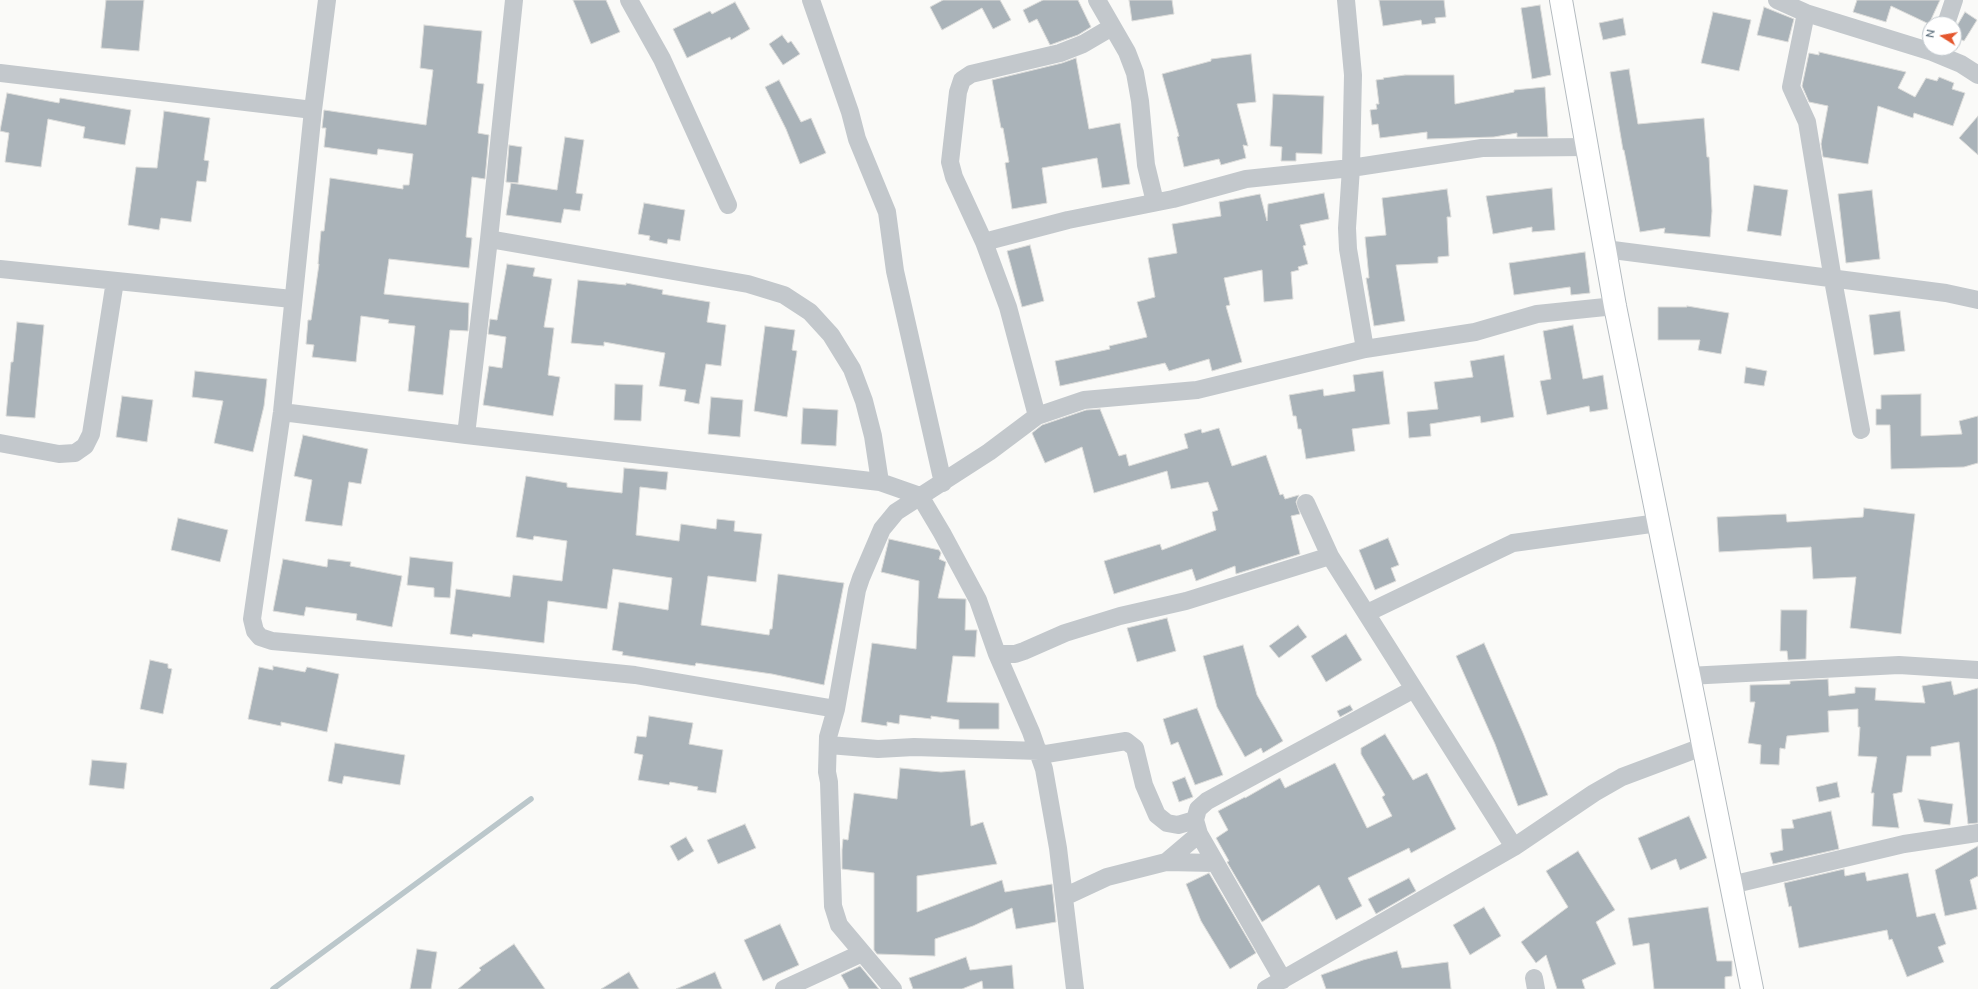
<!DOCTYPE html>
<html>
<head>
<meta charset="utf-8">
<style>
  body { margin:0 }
  #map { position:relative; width:1978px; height:989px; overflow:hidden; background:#fafaf8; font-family:"Nunito Sans",sans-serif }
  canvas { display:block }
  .north { position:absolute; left:1922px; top:16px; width:40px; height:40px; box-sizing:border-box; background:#fff; border:1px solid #c1c8cd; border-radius:50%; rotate:281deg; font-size:11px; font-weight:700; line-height:16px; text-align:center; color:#657683 }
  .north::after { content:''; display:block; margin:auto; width:14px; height:18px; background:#e4572e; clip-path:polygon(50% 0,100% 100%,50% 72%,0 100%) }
</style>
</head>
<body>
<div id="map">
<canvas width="1978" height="989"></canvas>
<div class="north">N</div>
</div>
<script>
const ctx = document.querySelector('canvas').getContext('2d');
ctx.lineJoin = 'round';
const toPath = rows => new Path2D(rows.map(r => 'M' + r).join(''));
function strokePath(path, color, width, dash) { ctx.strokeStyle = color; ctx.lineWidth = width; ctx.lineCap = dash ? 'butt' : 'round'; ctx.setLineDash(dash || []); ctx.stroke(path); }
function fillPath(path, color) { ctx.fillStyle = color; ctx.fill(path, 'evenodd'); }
const stream = toPath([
  [273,989,531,799]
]);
const building = toPath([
  [106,0,144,0,139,51,101,48,106,0],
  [573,0,606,0,620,32,591,44,573,0],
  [943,0,1000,0,1011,20,993,29,982,8,942,30,930,7,943,0],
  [1043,0,1078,0,1091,27,1078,35,1050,45,1037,19,1029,23,1023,10,1043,0],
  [1129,0,1172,0,1174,14,1132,21,1129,0],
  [1379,0,1444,0,1446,17,1435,18,1436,23,1422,25,1421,20,1383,26,1379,0],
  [1857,0,1940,0,1929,24,1891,6,1886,22,1853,12,1857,0],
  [735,2,750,29,731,40,730,37,687,58,673,29,710,11,712,14,735,2],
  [1540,5,1551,75,1532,79,1521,8,1540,5],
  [1764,7,1794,19,1788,42,1757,35,1764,7],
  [1713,12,1751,20,1739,71,1701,63,1713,12],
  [1965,12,1977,20,1964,41,1954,36,1954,31,1965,12],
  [1623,18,1626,35,1603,40,1599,23,1623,18],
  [424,25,482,31,477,83,484,84,478,133,489,135,485,179,472,177,466,237,472,238,469,268,389,259,384,294,469,303,468,331,450,330,443,395,408,391,415,326,388,323,389,320,361,316,356,362,312,357,314,345,306,344,308,320,311,320,319,264,318,264,321,231,324,231,330,178,403,189,403,185,409,185,413,154,378,149,377,155,324,147,326,128,322,128,324,110,426,125,433,70,420,68,424,25],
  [782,35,788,43,791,41,800,54,783,65,769,44,782,35],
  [1819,52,1906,72,1898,88,1915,97,1926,78,1937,81,1939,77,1954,83,1952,89,1965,93,1953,126,1914,113,1913,118,1878,106,1868,164,1823,157,1821,144,1828,106,1809,102,1802,86,1809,53,1819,55,1819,52],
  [1251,54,1256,102,1237,104,1248,146,1243,145,1246,158,1221,165,1219,159,1184,167,1177,137,1179,136,1162,74,1211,61,1211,59,1251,54],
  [1076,58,1089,129,1120,123,1130,184,1102,188,1097,158,1042,168,1047,203,1012,209,1005,163,1009,162,1003,128,1001,128,992,80,1062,63,1076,58],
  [1629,69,1638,124,1704,118,1707,157,1709,157,1712,211,1710,237,1664,233,1665,228,1640,232,1624,150,1623,150,1610,72,1629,69],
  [1405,75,1454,75,1455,104,1514,92,1514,90,1545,87,1548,137,1517,137,1517,133,1494,137,1427,139,1427,132,1380,138,1378,124,1372,125,1370,110,1377,109,1376,104,1379,104,1376,80,1384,79,1383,78,1405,75],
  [779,80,801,122,811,118,826,153,800,164,786,129,765,87,779,80],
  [7,93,59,103,60,98,131,110,125,145,83,138,85,127,48,119,41,167,5,162,9,133,0,131,7,93],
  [1273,94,1324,96,1322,154,1296,153,1296,161,1281,161,1282,147,1270,146,1273,94],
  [164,111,210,118,204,160,209,161,206,182,197,181,191,222,161,218,159,230,128,225,136,167,157,168,164,111],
  [1978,116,1978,155,1959,138,1978,116],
  [565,137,584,140,576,193,583,194,580,211,564,209,561,223,506,215,511,183,557,190,565,137],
  [509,145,522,147,518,183,506,182,509,145],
  [1754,185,1788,190,1781,236,1747,231,1754,185],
  [1552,188,1555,230,1532,232,1532,227,1493,234,1486,196,1552,188],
  [1447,189,1451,217,1447,217,1449,256,1438,257,1438,263,1396,265,1405,321,1374,326,1366,278,1369,278,1365,237,1386,235,1382,198,1447,189],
  [1872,190,1880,259,1846,263,1838,194,1872,190],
  [1324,193,1329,219,1300,225,1306,245,1303,246,1308,264,1298,267,1299,270,1291,272,1293,299,1264,302,1262,270,1224,278,1230,305,1226,306,1242,362,1212,371,1209,359,1169,371,1165,363,1060,386,1055,361,1110,349,1109,346,1147,337,1137,302,1155,297,1148,258,1177,253,1172,224,1221,216,1219,202,1260,194,1267,221,1268,204,1324,193],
  [644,203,685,210,680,241,668,239,667,244,649,240,650,236,638,234,644,203],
  [1030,245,1044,301,1022,307,1007,251,1030,245],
  [1585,252,1590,293,1571,295,1570,287,1514,295,1509,263,1585,252],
  [507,264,535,268,533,276,552,279,544,327,554,328,548,375,560,377,553,416,483,405,489,366,502,368,506,337,488,334,490,319,497,320,507,264],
  [578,280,626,285,626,283,663,290,662,294,710,302,707,322,726,325,721,366,706,364,699,404,684,401,686,390,659,386,665,353,604,342,604,346,571,343,578,280],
  [1687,306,1729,313,1721,354,1698,350,1700,340,1658,340,1658,307,1687,307,1687,306],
  [1900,311,1905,351,1874,355,1869,315,1900,311],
  [17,322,44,325,35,418,6,416,11,362,13,362,17,322],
  [1573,325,1583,379,1603,375,1608,409,1590,412,1589,406,1547,415,1540,381,1551,379,1543,331,1573,325],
  [765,326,795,330,792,350,797,351,787,417,754,411,765,326],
  [1504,355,1514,417,1481,423,1480,416,1430,424,1431,436,1409,438,1407,412,1438,409,1434,382,1473,377,1470,361,1504,355],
  [1746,367,1767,371,1764,386,1744,383,1746,367],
  [195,371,267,379,264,406,253,452,214,443,223,401,192,397,195,371],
  [1383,371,1390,424,1352,429,1355,451,1306,459,1301,429,1298,429,1296,416,1293,416,1289,395,1323,389,1324,396,1355,391,1353,375,1383,371],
  [615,384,643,385,641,421,614,420,615,384],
  [1921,394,1921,436,1962,434,1959,421,1978,416,1978,463,1964,467,1891,469,1890,425,1876,425,1876,409,1881,409,1881,395,1921,394],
  [122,396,153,400,147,442,116,437,122,396],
  [711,397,743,400,740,437,708,434,711,397],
  [803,408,838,410,836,446,801,444,803,408],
  [1100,409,1119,456,1126,454,1129,466,1188,448,1184,434,1201,429,1202,433,1219,428,1232,466,1266,455,1280,495,1283,494,1285,499,1299,495,1296,502,1300,514,1291,516,1300,554,1236,574,1235,566,1196,581,1192,569,1114,594,1104,561,1160,544,1162,550,1216,530,1212,512,1218,510,1208,482,1171,489,1167,471,1094,493,1082,447,1045,463,1032,433,1042,425,1086,410,1100,409],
  [303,435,368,449,361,484,349,482,342,526,305,521,312,480,294,476,303,435],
  [624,468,668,472,666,490,640,487,636,535,679,541,681,524,716,529,717,519,735,521,734,531,762,534,756,582,708,576,701,625,769,635,770,629,772,629,778,574,844,583,824,685,772,674,696,663,695,666,622,655,623,652,612,650,619,602,668,610,672,578,613,569,607,609,548,601,544,643,473,634,472,637,450,634,456,589,510,597,513,575,562,581,567,541,534,536,533,540,516,537,526,476,567,483,567,487,622,493,624,468],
  [1864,508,1915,514,1901,634,1850,628,1856,577,1813,579,1811,547,1719,552,1717,517,1786,514,1787,522,1863,517,1864,508],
  [178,518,228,530,220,562,171,550,178,518],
  [1388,538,1399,565,1391,568,1396,581,1375,590,1359,550,1388,538],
  [889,539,939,550,941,553,939,559,946,562,938,598,966,599,965,630,977,630,975,657,953,656,947,702,999,703,999,729,959,729,959,720,931,716,931,719,900,715,899,724,887,722,887,726,861,722,872,643,916,649,919,581,881,572,889,539],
  [410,557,453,562,450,598,434,597,434,588,407,585,410,557],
  [283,559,327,567,328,559,351,562,350,566,402,576,392,627,356,620,357,614,306,607,304,616,273,611,283,559],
  [1781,610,1807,610,1806,659,1788,660,1787,651,1780,651,1781,610],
  [1167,618,1176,651,1137,662,1127,628,1167,618],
  [1298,625,1307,637,1279,658,1269,646,1298,625],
  [1346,634,1362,660,1326,682,1311,656,1346,634],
  [1484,643,1523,733,1548,795,1518,806,1495,744,1456,656,1484,643],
  [1243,645,1257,695,1283,741,1263,753,1261,748,1245,757,1217,707,1203,656,1243,645],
  [150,660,168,664,168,668,172,669,163,714,140,709,150,660],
  [273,666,305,672,307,667,339,674,327,732,281,722,281,726,248,719,259,667,273,670,273,666],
  [1828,679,1829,696,1855,693,1855,687,1876,688,1875,700,1925,703,1922,686,1951,681,1954,695,1978,688,1978,823,1968,824,1959,742,1931,747,1931,756,1907,756,1902,792,1893,794,1899,828,1872,826,1874,793,1871,793,1877,757,1858,756,1860,727,1858,727,1858,709,1828,711,1829,732,1787,736,1785,749,1780,748,1779,765,1760,764,1761,745,1748,743,1755,702,1750,702,1750,685,1790,684,1790,681,1828,679],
  [1350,705,1353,710,1340,717,1337,711,1350,705],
  [1197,708,1223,775,1195,785,1178,742,1171,745,1163,719,1197,708],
  [649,716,693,723,689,744,723,750,716,793,697,790,698,787,670,782,669,785,638,780,643,755,634,753,637,736,646,737,649,716],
  [1385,734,1413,780,1427,773,1456,829,1411,853,1409,848,1348,878,1362,906,1336,920,1319,885,1262,922,1227,862,1229,861,1216,838,1228,830,1218,811,1245,797,1245,798,1280,778,1285,788,1335,763,1367,828,1392,816,1382,797,1385,795,1361,754,1361,748,1385,734],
  [335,743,405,755,400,785,344,776,342,784,328,781,335,743],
  [92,760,127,763,124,789,89,785,92,760],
  [900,768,941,772,965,770,971,826,983,822,997,864,917,876,917,912,1002,880,1005,892,1052,884,1056,922,1016,929,1012,908,973,926,935,939,935,956,877,954,874,950,874,873,842,869,842,850,843,839,848,840,854,793,897,799,900,768],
  [1185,777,1193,797,1179,802,1172,782,1185,777],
  [1837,782,1840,797,1819,802,1816,787,1837,782],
  [1918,799,1953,804,1950,825,1924,822,1918,799],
  [1831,811,1839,849,1773,864,1770,853,1783,850,1781,829,1794,828,1792,820,1831,811],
  [1689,816,1707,858,1680,870,1676,859,1651,870,1638,838,1689,816],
  [745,824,756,848,718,864,707,840,745,824],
  [686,837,694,851,678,861,670,846,686,837],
  [1978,846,1978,876,1970,880,1977,909,1945,916,1935,870,1978,846],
  [1578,851,1615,910,1596,922,1616,964,1582,980,1585,989,1557,989,1546,955,1536,963,1521,942,1568,907,1546,871,1578,851],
  [1844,869,1845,876,1865,872,1867,881,1908,873,1917,917,1935,913,1946,944,1938,947,1944,962,1907,977,1892,939,1889,940,1887,930,1799,948,1791,906,1789,907,1784,883,1844,869],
  [1209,873,1256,953,1230,969,1201,921,1186,884,1209,873],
  [1409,878,1416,891,1376,914,1368,899,1409,878],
  [1484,907,1501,936,1470,955,1453,925,1484,907],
  [1708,907,1717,961,1732,961,1732,976,1725,977,1725,989,1654,989,1649,943,1633,946,1628,918,1708,907],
  [780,924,799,965,763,981,744,940,780,924],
  [514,944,545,989,458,989,481,970,479,968,514,944],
  [417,949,437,952,431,989,410,989,417,949],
  [1397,951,1402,968,1448,962,1451,989,1326,989,1321,975,1363,960,1397,951],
  [966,957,970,970,1012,965,1014,989,983,989,982,981,962,989,913,989,909,978,966,957],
  [860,966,879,989,849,989,841,975,860,966],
  [629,972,639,989,601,989,629,972],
  [715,972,722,989,676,989,715,972]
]);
const street = toPath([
  [327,0,313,110,282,412,252,619,255,631,260,637,272,641,486,660,635,675,836,709],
  [629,0,662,59,728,205],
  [811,0,850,112,857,139,887,212,895,271,943,483],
  [1097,0,1127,52,1135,73,1140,101,1146,165,1155,202],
  [1346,0,1353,75,1351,168,1347,228,1348,249,1365,349],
  [1777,0,1806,13,1932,52,1961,64,1978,75],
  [1806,13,1791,87,1807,122,1833,280,1861,430],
  [1946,24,1954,0],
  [0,73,313,110],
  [489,239,748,284,784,295,810,312,831,335,852,369,864,401,873,436,880,482],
  [984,242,1068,220,1173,199,1246,179,1351,168,1482,148,1587,147],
  [1605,249,1946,293,1978,300],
  [0,269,292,299],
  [282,412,466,435,880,482,920,496,942,533,978,600,997,654,1031,732,1044,769,1058,848,1075,989],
  [1037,416,1008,307,984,242,954,177,950,162,958,92,962,80,971,74,1060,53,1083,44,1112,27],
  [466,435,489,239,514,0],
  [0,443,59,454,75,453,85,446,91,434,115,281],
  [1306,503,1330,556,1514,847],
  [1367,613,1513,543,1658,523],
  [997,654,1015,654,1024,651,1065,633,1120,616,1186,601,1330,556],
  [1688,676,1899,665,1978,670],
  [829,745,878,749,914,747,1039,751],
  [1040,755,1126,741,1135,748,1144,785,1157,815,1167,823,1178,825,1195,820],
  [1166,862,1199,834],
  [1731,885,1904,844,1978,833],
  [1064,897,1107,877,1166,862,1215,863],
  [1534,978,1536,989],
  [1283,980,1199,834,1195,820,1198,809,1207,801,1414,689],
  [784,989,862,953],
  [893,989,839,925,833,906,829,782,827,772,828,737,836,709,857,590,861,578,882,529,896,512,989,452,1037,416,1084,400,1197,390,1365,349,1475,332,1537,314,1615,306],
  [1266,989,1514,847,1594,793,1622,777,1702,747]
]);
const secondary = toPath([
  [1561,0,1615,306,1752,989]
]);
strokePath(stream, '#bbc7cb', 5.5);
fillPath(building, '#aab3b9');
strokePath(building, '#dcdcda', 1);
strokePath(secondary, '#b3babf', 24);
strokePath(street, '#c3c8cc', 18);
strokePath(secondary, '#fff', 22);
</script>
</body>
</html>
